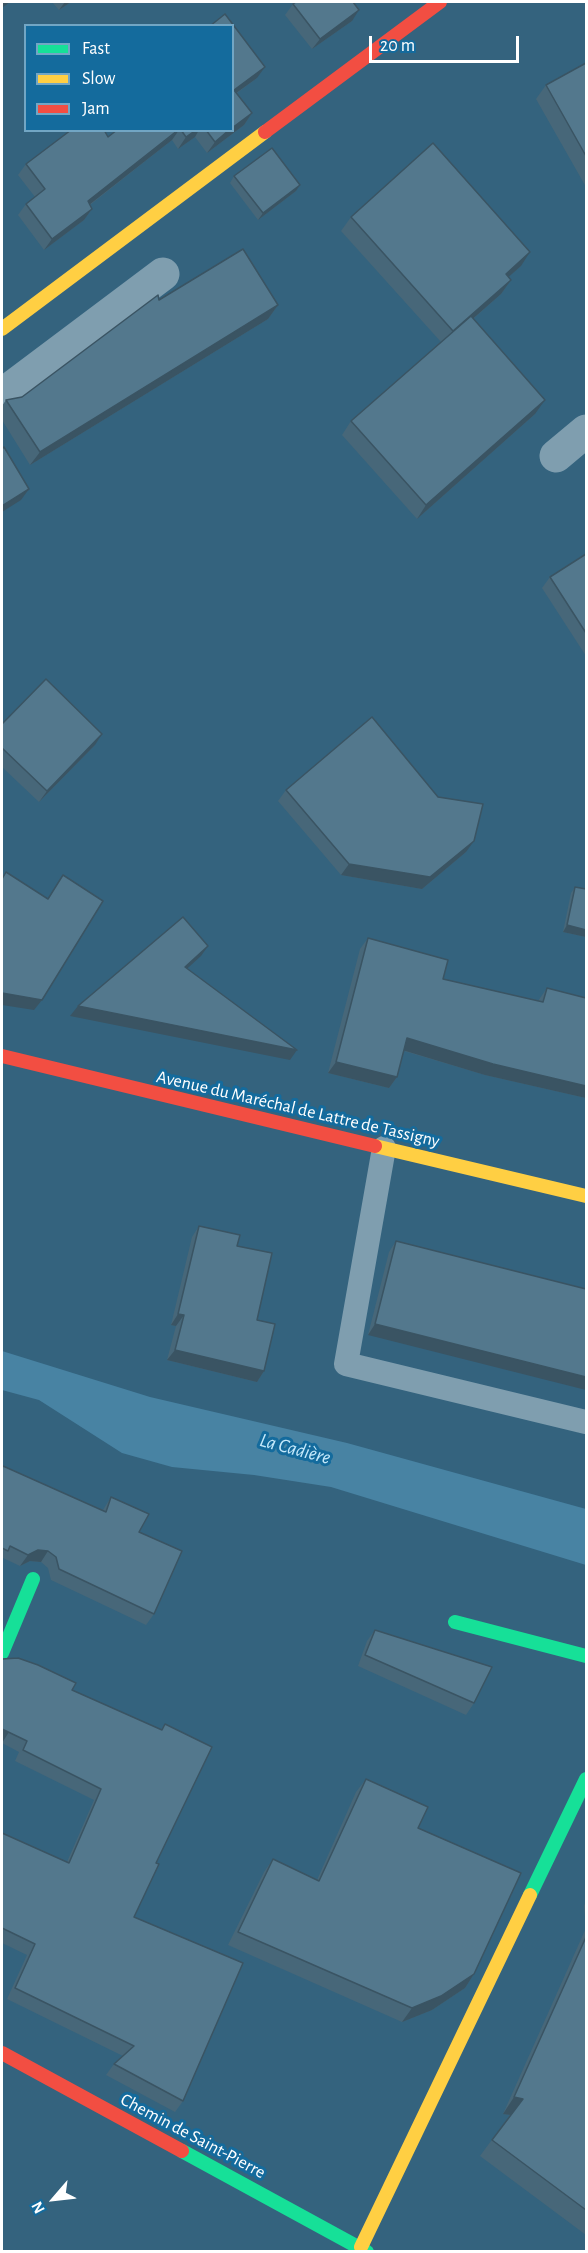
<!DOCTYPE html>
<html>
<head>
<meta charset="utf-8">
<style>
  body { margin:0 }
  #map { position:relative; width:588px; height:2253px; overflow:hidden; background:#34637e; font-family:"Alegreya Sans",sans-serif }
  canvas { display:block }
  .frame { position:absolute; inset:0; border:3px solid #fff; pointer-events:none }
  .legend { position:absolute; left:24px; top:24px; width:210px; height:108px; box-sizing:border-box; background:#146b9d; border:2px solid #72a6c4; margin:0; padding:8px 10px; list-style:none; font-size:18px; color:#fff }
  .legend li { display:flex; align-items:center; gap:12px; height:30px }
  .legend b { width:30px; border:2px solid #72a6c4 }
  .north { position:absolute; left:24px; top:2169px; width:60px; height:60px; -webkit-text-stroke:4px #146b9d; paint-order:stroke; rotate:242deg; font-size:16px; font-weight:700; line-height:24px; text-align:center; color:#fff }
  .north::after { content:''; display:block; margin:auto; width:21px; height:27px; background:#fff; clip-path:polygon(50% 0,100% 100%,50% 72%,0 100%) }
  .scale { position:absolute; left:369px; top:36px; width:150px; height:27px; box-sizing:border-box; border:3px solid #fff; border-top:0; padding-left:8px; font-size:18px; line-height:21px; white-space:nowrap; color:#fff; -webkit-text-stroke:4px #146b9d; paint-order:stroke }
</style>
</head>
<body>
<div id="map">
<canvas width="588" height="2253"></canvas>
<div class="frame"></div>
<ul class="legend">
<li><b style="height:8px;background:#16e098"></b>Fast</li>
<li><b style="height:8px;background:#ffcf43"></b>Slow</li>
<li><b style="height:8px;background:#f24e42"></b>Jam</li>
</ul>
<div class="north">N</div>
<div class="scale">20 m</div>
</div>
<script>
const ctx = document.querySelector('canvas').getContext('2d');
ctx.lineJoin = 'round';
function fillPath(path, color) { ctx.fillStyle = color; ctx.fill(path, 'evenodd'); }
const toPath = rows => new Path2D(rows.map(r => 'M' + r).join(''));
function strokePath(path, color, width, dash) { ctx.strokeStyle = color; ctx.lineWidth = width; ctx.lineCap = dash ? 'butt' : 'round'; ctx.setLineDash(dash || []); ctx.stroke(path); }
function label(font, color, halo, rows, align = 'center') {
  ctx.font = font + ' "Alegreya Sans",sans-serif'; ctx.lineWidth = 6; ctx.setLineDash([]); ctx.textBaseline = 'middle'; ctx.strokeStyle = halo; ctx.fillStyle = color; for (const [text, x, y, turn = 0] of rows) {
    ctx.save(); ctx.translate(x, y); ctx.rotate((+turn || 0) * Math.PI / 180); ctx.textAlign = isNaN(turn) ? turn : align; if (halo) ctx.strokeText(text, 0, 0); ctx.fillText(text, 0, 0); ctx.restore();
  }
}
const water = toPath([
  [2,1351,150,1397,347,1443,586,1509,586,1565,331,1487,254,1475,172,1467,122,1453,39,1400,2,1390]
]);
const lane = toPath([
  [384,1148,346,1364,586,1422]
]);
const street = toPath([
  [2,395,163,274],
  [556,456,586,431]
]);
const fast = toPath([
  [455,1622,586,1656],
  [2,1653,33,1579],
  [530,1895,586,1779],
  [182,2151,367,2252]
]);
const slow = toPath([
  [2,329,265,132],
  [375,1146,586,1196],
  [361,2247,530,1895]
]);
const jam = toPath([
  [265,132,440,2],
  [2,1056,375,1146],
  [2,2053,182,2151]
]);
const wall = toPath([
  [52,2,71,2,59,10],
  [293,4,355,4,352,21,312,49,285,15],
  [232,26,257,78,237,93,252,113,244,125,207,153,195,137,178,149,172,140,90,205,92,209,84,220,44,250,18,215,26,204,35,197,18,175,26,164,108,137,117,130,232,130],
  [586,63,586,187,536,99,546,85],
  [234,176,296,191,258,220,230,183],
  [351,217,521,266,508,277,511,280,501,294,473,319,535,414,417,519,342,435,351,421,441,342,341,231],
  [159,300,278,305,268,319,30,465,2,420,2,406,6,400,22,397],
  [586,554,586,656,542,588,550,577],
  [2,724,95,745,39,802,2,767],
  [286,790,466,852,422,889,341,875,278,801],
  [575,887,586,937,563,932,571,893],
  [368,938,443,979,538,1001,547,988,586,998,586,1098,485,1075,404,1051,397,1077,389,1088,328,1073,360,949],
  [199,1226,237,1246,257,1320,264,1371,257,1382,167,1360,176,1326,171,1325,192,1237],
  [396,1241,586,1289,368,1335,389,1252],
  [2,1467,103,1510,111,1497,139,1532,154,1614,146,1625,51,1580,48,1568,41,1562,30,1561,20,1566,3,1558,2,1560],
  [375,1630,474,1703,466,1715,358,1666,367,1641],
  [2,1659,161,1730,165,1724,156,1863,134,1917,183,2101,175,2112,106,2075,114,2064,123,2056,7,1999,27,1955,2,1943,2,1833,67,1862,94,1800,15,1761,19,1752,2,1743],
  [366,1779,418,1828,474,1974,465,1988,432,2010,402,2022,228,1945,264,1872,273,1859,317,1880,356,1792],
  [586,1900,586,2235,480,2156,510,2115,503,2114,586,1928,584,1906]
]);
const shadedWall = toPath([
  [3,2,10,2,2,8,2,3],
  [65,2,71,2,59,10],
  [359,10,352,21,312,49,320,39],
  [265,67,257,78,232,96,234,90],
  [252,113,244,125,207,153,215,142,229,130,232,130,232,128],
  [179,130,172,140,80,212,88,201],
  [196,130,199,130,195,137,178,149,186,137],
  [300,185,296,191,258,220,263,213],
  [92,209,84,220,44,250,52,239],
  [530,252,521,266,496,288,506,274],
  [511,280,501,294,443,345,453,331],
  [278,305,268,319,30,465,40,452],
  [545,400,535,414,417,519,426,505],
  [29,489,21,500,2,512,2,506],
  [102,734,95,745,39,802,47,791],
  [474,841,466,852,422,889,341,875,349,864],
  [567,925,586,930,586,937,563,932],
  [208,946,201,956,178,977,185,967],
  [2,993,42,1000,34,1010,2,1005],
  [78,1006,297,1050,290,1060,70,1016],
  [407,1038,586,1086,586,1098,485,1075,399,1049],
  [336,1062,397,1077,389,1088,328,1073],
  [178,1314,184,1315,176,1326,171,1325],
  [375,1324,586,1377,586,1390,368,1335],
  [175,1350,264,1371,257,1382,167,1360],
  [38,1550,48,1551,41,1562,30,1561,20,1566,28,1555],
  [2,1729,9,1732,2,1743],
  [474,1974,465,1988,432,2010,402,2022,412,2008],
  [514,2097,523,2099,511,2115,503,2114]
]);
const building = toPath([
  [296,2,353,2,359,10,320,39,293,4,296,2],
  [225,14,265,67,234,90,252,113,232,128,232,26,210,26,225,14],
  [586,63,586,156,546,85,586,63],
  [71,130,104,130,108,137,117,130,178,130,88,201,92,209,52,239,26,204,45,189,26,164,71,130],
  [181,130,196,130,186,137,181,130],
  [206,130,229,130,215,142,206,130],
  [433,143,530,252,506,274,511,280,453,331,351,217,433,143],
  [272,148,300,185,263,213,234,176,272,148],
  [243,249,278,305,40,452,6,400,22,397,158,295,159,300,243,249],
  [471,316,545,400,426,505,351,421,471,316],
  [4,447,29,489,2,506,2,449,4,447],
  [586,554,586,633,550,577,586,554],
  [46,679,102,734,47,791,2,748,2,724,46,679],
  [372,717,438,797,483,804,474,841,430,877,349,864,286,790,372,717],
  [6,872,48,899,63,875,103,901,42,1000,2,993,2,879,6,872],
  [575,887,586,889,586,930,567,925,575,887],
  [183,917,208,946,185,967,297,1050,78,1006,183,917],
  [368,938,448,960,443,979,543,1002,547,988,586,998,586,1086,493,1064,407,1038,397,1077,336,1062,368,938],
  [199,1226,240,1235,237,1246,272,1253,257,1320,275,1324,264,1371,175,1350,184,1315,178,1314,199,1226],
  [396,1241,586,1289,586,1377,375,1324,396,1241],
  [3,1466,106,1512,111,1497,149,1514,139,1532,182,1551,154,1614,59,1569,56,1557,48,1551,38,1550,28,1555,10,1546,8,1551,2,1548,2,1468,3,1466],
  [375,1630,492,1667,474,1703,365,1655,375,1630],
  [18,1658,38,1665,76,1683,72,1690,162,1730,165,1724,212,1747,156,1863,159,1864,134,1917,243,1963,183,2101,114,2064,134,2046,15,1988,35,1944,2,1928,2,1833,69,1863,101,1789,23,1750,27,1741,2,1729,2,1659,18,1658],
  [366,1779,428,1807,418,1828,521,1873,474,1974,441,1996,412,2008,238,1932,273,1859,319,1881,366,1779],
  [586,1937,586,2210,492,2140,523,2099,514,2097,586,1937]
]);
const streetNames = [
  ["Avenue du Maréchal de Lattre de Tassigny",298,1109,13],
  ["Chemin de Saint-Pierre",193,2136,28]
];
const waterNames = [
  ["La Cadière",295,1449,15]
];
fillPath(water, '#4883a3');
strokePath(lane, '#7f9eaf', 24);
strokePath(street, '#7f9eaf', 33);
strokePath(fast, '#16e098', 14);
strokePath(slow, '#ffcf43', 14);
strokePath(jam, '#f24e42', 14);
fillPath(wall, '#476779');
fillPath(shadedWall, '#3a5463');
fillPath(building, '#53788d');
strokePath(building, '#3a5463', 1.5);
label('18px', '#fff', '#146b9d', streetNames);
label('italic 20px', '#c5e9fb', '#146b9d', waterNames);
</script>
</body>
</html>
